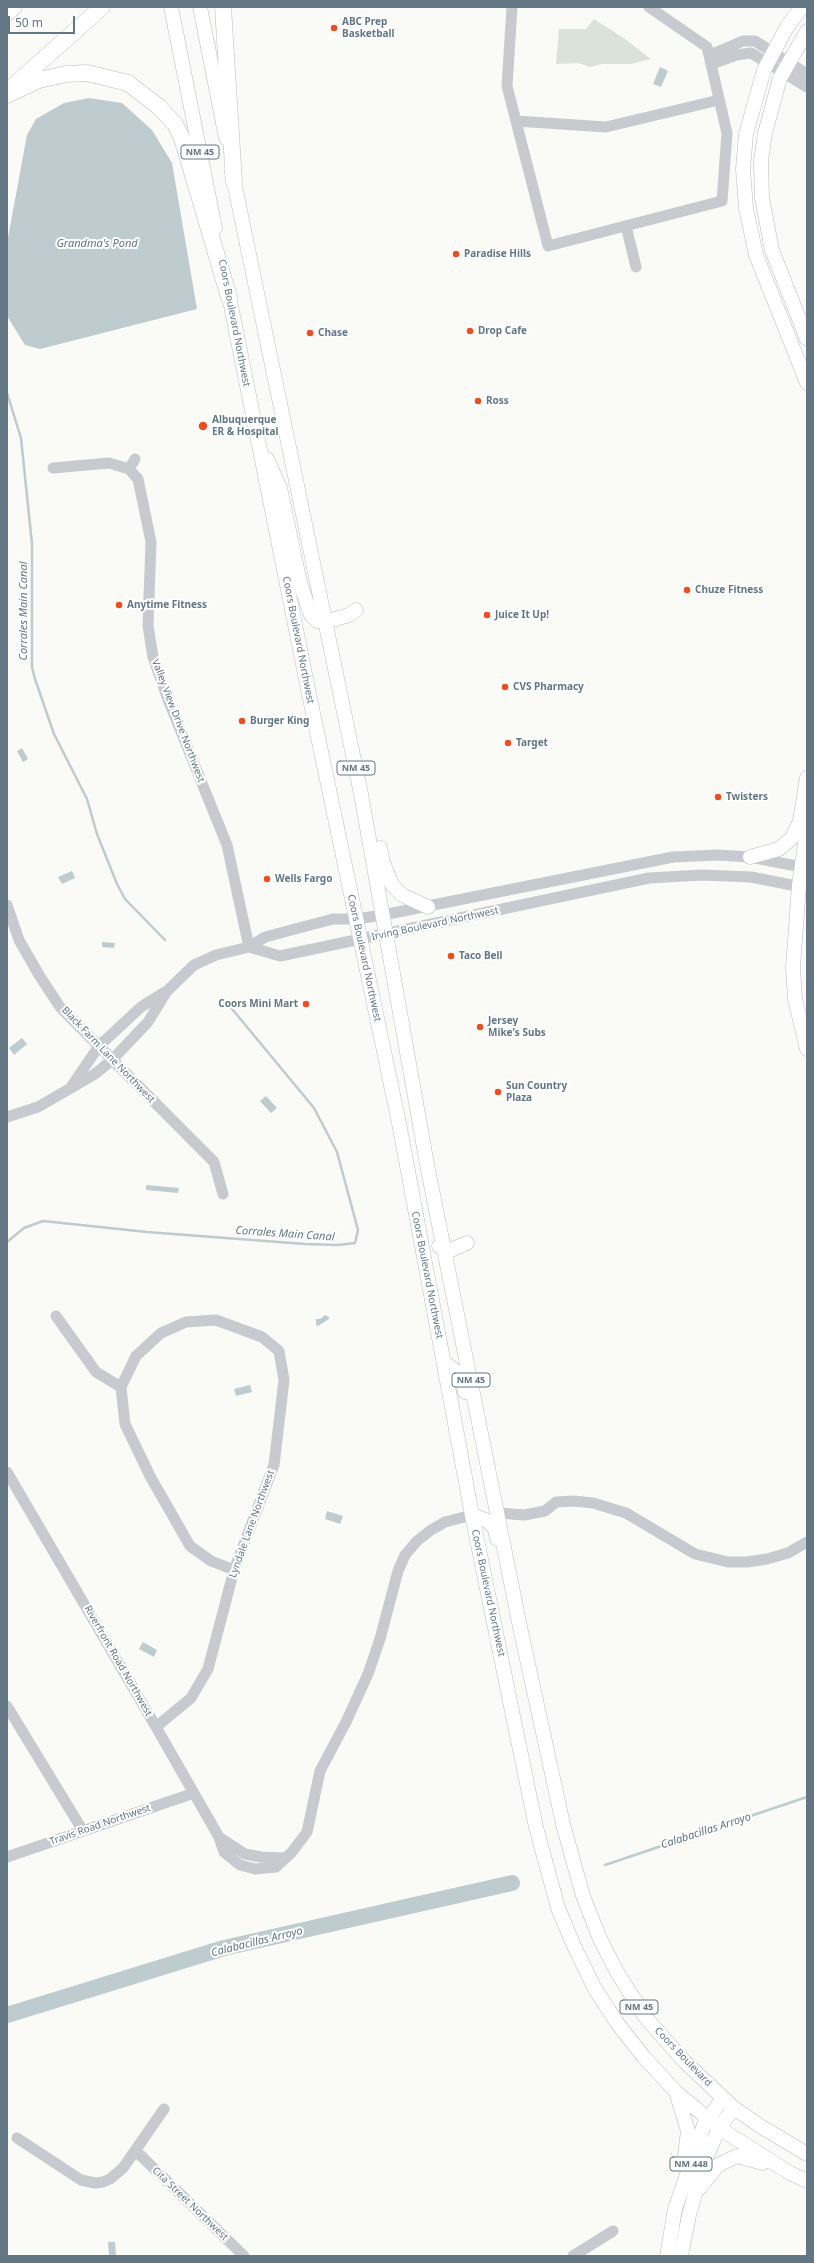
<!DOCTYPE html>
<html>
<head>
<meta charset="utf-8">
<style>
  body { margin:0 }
  #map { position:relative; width:814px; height:2263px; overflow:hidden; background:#fafaf7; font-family:"Noto Sans",sans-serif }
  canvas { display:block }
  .frame { position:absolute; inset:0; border:8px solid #627684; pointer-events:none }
  .scale { position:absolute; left:8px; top:16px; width:67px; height:18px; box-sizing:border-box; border:2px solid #627684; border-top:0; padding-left:5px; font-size:12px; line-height:14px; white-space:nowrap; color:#627684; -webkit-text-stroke:3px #fff; paint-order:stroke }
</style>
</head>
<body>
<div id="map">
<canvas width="814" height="2263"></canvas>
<div class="frame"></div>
<div class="scale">50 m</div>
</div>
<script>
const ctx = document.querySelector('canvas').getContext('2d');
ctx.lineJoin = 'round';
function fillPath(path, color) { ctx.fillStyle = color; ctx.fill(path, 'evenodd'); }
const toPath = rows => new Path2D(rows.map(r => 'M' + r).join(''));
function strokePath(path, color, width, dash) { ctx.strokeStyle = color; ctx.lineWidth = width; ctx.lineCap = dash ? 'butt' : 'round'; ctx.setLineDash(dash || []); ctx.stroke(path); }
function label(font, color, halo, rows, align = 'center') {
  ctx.font = font + ' "Noto Sans",sans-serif'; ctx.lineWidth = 4; ctx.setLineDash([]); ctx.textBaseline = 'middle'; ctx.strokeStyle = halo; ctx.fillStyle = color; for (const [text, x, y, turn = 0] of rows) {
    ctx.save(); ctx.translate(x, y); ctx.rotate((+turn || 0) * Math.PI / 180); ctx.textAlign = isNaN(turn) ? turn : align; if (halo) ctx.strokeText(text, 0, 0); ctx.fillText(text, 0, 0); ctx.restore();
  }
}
const green = toPath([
  [594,19,625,39,651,59,631,64,602,64,590,67,578,63,556,64,559,29,586,29]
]);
const water = toPath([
  [660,67,668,71,661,87,653,84],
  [89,98,122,103,152,130,172,163,197,309,40,349,25,345,7,316,7,243,27,135,36,119,64,103],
  [22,748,28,759,23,762,17,751],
  [72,871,75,878,62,884,58,877],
  [102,942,115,943,114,948,102,947],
  [22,1038,27,1044,14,1055,9,1048],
  [266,1096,277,1108,271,1113,260,1101],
  [146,1185,179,1188,178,1193,146,1190],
  [325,1315,329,1317,329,1319,318,1326,316,1325,316,1319,320,1319],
  [250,1385,252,1392,236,1396,234,1389],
  [327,1511,343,1516,340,1524,325,1519],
  [143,1642,157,1650,154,1657,139,1649],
  [108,2242,115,2242,116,2256,109,2256]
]);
const stream = toPath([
  [7,393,21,438,32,544,32,667,35,679,54,734,87,799,97,834,117,884,125,899,165,940],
  [7,1242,24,1228,43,1221,147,1232,305,1244,338,1245,355,1243,358,1230,337,1152,314,1108,223,998],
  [605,1865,807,1797]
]);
const river = toPath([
  [7,2015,224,1948,512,1883]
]);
const minor = toPath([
  [512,7,507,86,548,246,722,201,727,133,707,47,649,7],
  [710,55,743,41,755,41,807,74],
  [712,64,736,55,751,53,807,87],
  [516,121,606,127,719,100],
  [626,226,636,267],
  [53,468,109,463,129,469,138,479,151,542,148,626,153,657,167,697,227,845,249,947],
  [129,469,135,459],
  [7,905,19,940,39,975,60,1007,214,1162,223,1194],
  [249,947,280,956,649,878,702,875,751,877,807,888],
  [71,1087,99,1046,141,1007,165,992],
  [7,1117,38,1107,95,1074,112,1060,148,1022,167,991,194,965,216,955,249,947,265,937,333,919,356,919,383,915,673,857,718,855,750,857,807,868],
  [56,1316,96,1372,121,1387,125,1424,150,1476,190,1546,211,1561,234,1570],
  [121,1387,136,1356,161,1333,186,1322,216,1320,262,1337,279,1351,284,1380,274,1465,234,1570,208,1669,191,1698,156,1727],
  [7,1472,156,1727,219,1837,224,1852,240,1865,255,1869,276,1867,292,1852,307,1832,320,1771,346,1722,368,1674,380,1639,398,1571,405,1555,417,1541,431,1530,445,1522,472,1515],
  [498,1513,524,1515,545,1511,556,1502,574,1501,593,1503,626,1513,695,1554,728,1562,747,1562,767,1559,788,1553,807,1542],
  [7,1706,83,1831],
  [219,1837,245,1854,261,1857,285,1858],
  [7,1857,194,1793],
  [17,2138,81,2180,95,2183,103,2182,110,2179,123,2168,164,2109],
  [136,2151,244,2256],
  [573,2256,613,2231]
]);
const major = toPath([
  [171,7,215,228],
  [200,7,226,138],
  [802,7,787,27,764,70,746,134,743,169,746,208,756,255,807,383],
  [807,31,780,78,765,133,761,161,762,198,772,250,807,339],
  [232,172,361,794,428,1170,520,1627,563,1824,583,1896,600,1939,617,1972,646,2018,685,2062,734,2108,760,2126,807,2154],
  [227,286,309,694,399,1123,472,1515,514,1721,536,1827,558,1908,574,1946,594,1987,617,2023,643,2056,676,2092,719,2128,790,2173,807,2181],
  [267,459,280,488,300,583,311,615,317,621,325,622,349,615,356,610],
  [807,829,799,886,793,967,795,999,807,1049],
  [380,848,383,862,392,885,402,895,428,907],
  [750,857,779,849,792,838,800,821,807,778],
  [439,1246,446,1252,467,1243],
  [444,1362,461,1375,465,1392],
  [472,1515,488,1521,495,1529,497,1539],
  [677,2095,688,2131,684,2164],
  [700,2188,718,2165,737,2156,763,2163],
  [667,2256,675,2209,704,2125,723,2098],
  [681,2256,689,2215,705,2160,719,2128,734,2108]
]);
const highway = toPath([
  [223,7,234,182],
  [7,13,14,7],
  [11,88,102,7],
  [7,95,39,80,66,74,87,73,128,83,159,107,175,124,182,138,229,297]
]);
const markers = [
  [334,28,4,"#ef4c22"],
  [456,254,4,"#ef4c22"],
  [470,331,4,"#ef4c22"],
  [310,333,4,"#ef4c22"],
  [478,401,4,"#ef4c22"],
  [203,426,5,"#ef4c22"],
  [687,590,4,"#ef4c22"],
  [119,605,4,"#ef4c22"],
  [487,615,4,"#ef4c22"],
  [505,687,4,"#ef4c22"],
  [242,721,4,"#ef4c22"],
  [508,743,4,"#ef4c22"],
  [718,797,4,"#ef4c22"],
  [267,879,4,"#ef4c22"],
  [451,956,4,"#ef4c22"],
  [306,1004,4,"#ef4c22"],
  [480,1027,4,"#ef4c22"],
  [498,1092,4,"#ef4c22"]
];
const shields = [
  [200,152,38],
  [356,768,38],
  [471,1380,38],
  [639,2007,38],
  [691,2164,42]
];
const shieldNames = [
  ["NM 45",200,152],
  ["NM 45",356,768],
  ["NM 45",471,1380],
  ["NM 45",639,2007],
  ["NM 448",691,2164]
];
const poiNames = [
  ["ABC Prep",342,22],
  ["Basketball",342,34],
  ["Paradise Hills",464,254],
  ["Drop Cafe",478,331],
  ["Chase",318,333],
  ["Ross",486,401],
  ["Albuquerque",212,420],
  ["ER & Hospital",212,432],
  ["Chuze Fitness",695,590],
  ["Anytime Fitness",127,605],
  ["Juice It Up!",495,615],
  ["CVS Pharmacy",513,687],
  ["Burger King",250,721],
  ["Target",516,743],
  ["Twisters",726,797],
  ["Wells Fargo",275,879],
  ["Taco Bell",459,956],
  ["Coors Mini Mart",298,1004,"right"],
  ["Jersey",488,1021],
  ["Mike's Subs",488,1033],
  ["Sun Country",506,1086],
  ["Plaza",506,1098]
];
const streetNames = [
  ["Coors Boulevard Northwest",234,323,79],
  ["Coors Boulevard Northwest",298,640,79],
  ["Valley View Drive Northwest",178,721,69],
  ["Irving Boulevard Northwest",435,924,-12],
  ["Coors Boulevard Northwest",364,958,78],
  ["Black Farm Lane Northwest",108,1055,46],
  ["Coors Boulevard Northwest",427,1275,79],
  ["Lyndale Lane Northwest",252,1524,-70],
  ["Coors Boulevard Northwest",488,1593,78],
  ["Riverfront Road Northwest",118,1661,60],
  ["Travis Road Northwest",100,1825,-19],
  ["Coors Boulevard",683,2057,46],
  ["Cita Street Northwest",190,2204,44]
];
const waterNames = [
  ["Grandma's Pond",97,244],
  ["Corrales Main Canal",24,611,-90],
  ["Corrales Main Canal",285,1234,4],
  ["Calabacillas Arroyo",706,1831,-18],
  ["Calabacillas Arroyo",257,1942,-14]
];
fillPath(green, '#dbe2d8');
fillPath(water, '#becbcf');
strokePath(stream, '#becbcf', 2.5);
strokePath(river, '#becbcf', 16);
strokePath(major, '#b7bdc1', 15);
strokePath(highway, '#b9bdc0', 17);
strokePath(minor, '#c7cbcf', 11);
strokePath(major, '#fff', 14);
strokePath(highway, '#fff', 16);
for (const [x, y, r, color] of markers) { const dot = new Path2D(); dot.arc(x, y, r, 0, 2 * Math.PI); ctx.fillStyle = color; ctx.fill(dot); strokePath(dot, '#fff', 1.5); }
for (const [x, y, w] of shields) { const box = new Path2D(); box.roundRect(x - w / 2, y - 7, w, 14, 3); ctx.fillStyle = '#fff'; ctx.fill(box); strokePath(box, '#627684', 1); }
label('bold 9px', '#627684', null, shieldNames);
label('bold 10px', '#627684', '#fff', poiNames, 'left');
label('10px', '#627684', '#fff', streetNames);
label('italic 11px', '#5e767e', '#fff', waterNames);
</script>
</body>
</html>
